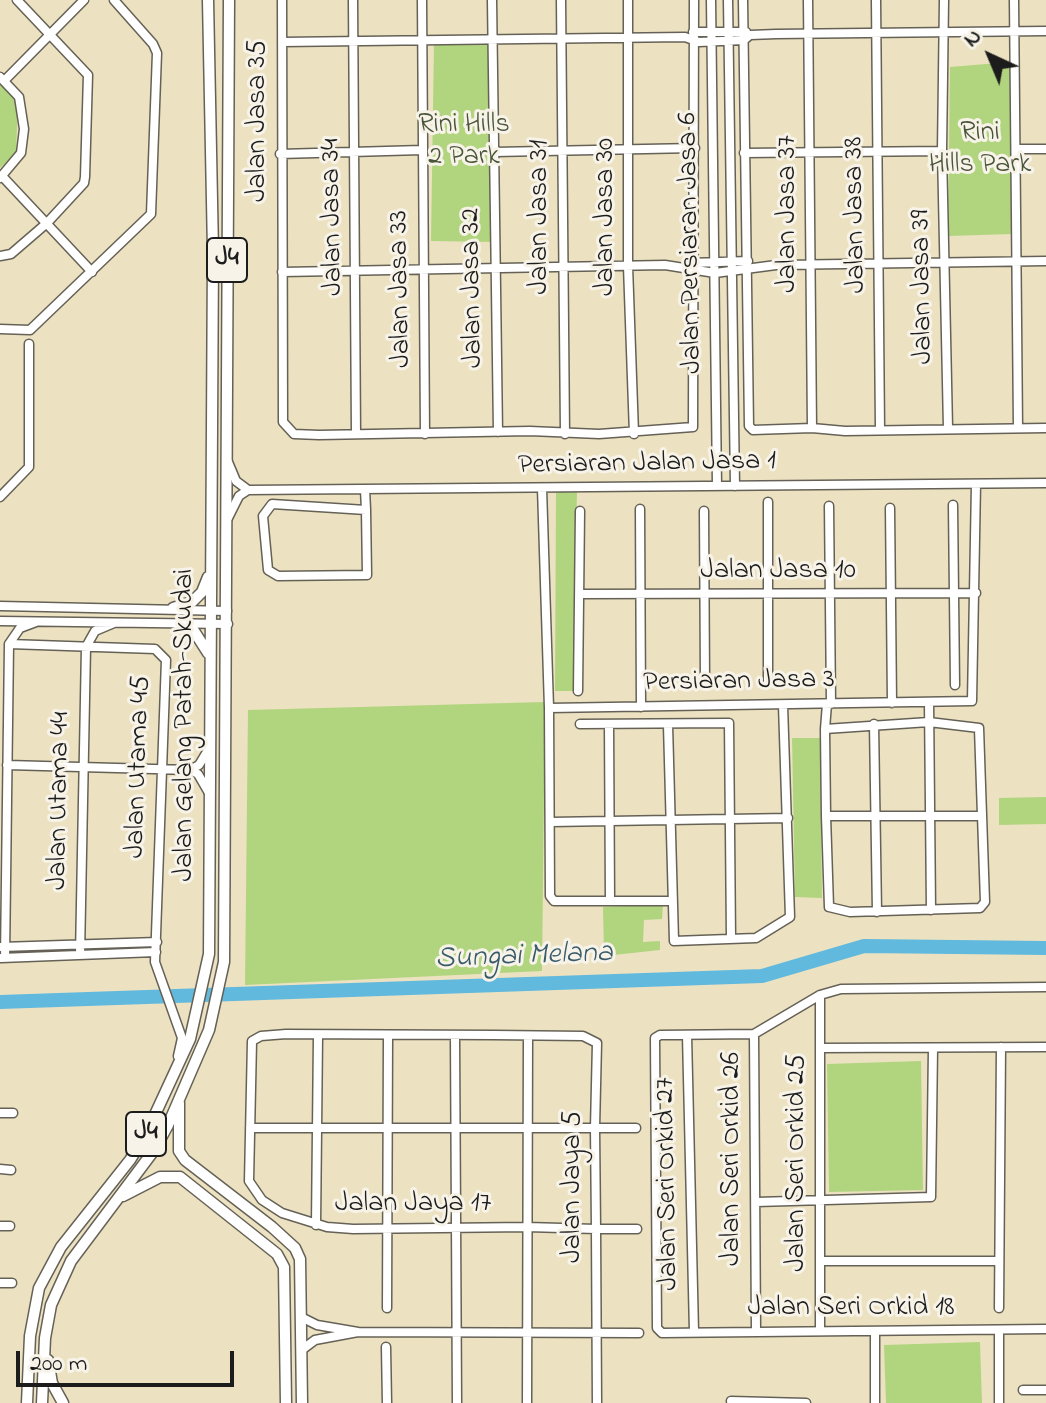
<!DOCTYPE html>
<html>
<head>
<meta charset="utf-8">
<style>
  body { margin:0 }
  #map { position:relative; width:1046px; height:1403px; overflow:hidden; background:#ece2c1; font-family:"Indie Flower",sans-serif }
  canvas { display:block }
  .north { position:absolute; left:950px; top:16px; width:80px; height:80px; -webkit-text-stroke:6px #f7f3e8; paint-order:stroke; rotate:316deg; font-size:22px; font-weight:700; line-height:32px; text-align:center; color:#1c1c1c }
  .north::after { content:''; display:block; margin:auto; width:28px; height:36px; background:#1c1c1c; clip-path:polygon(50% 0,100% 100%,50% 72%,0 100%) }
  .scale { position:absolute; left:16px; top:1351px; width:218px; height:36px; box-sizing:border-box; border:4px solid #1c1c1c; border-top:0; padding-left:10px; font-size:24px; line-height:28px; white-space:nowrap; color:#1c1c1c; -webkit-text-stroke:6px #f7f3e8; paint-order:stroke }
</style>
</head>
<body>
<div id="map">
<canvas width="1046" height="1403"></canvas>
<div class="north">N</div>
<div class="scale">200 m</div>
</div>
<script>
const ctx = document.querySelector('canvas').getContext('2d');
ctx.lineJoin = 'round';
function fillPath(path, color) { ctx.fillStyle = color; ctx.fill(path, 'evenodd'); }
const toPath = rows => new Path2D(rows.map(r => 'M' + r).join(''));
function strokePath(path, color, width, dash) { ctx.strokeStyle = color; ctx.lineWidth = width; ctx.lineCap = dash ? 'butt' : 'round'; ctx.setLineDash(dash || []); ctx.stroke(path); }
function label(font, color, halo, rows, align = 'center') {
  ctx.font = font + ' "Indie Flower",sans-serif'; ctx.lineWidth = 6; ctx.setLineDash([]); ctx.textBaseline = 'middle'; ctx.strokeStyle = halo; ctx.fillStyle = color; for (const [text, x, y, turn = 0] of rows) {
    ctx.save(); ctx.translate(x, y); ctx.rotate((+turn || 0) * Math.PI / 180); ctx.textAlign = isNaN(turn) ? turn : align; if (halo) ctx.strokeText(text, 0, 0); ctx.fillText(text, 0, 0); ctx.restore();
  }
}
const green = toPath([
  [495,41,494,242,431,241,434,42],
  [1010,62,1012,234,948,236,950,67],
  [0,84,18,102,16,153,0,168],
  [577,491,573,691,555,691,556,492],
  [545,702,542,971,245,985,248,710],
  [792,738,820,738,822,898,795,897],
  [1046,797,1046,824,999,825,999,798],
  [663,904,662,919,644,920,643,942,660,941,660,950,604,956,603,907],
  [921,1061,923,1190,829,1192,827,1064],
  [980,1342,982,1403,886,1403,884,1345]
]);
const river = toPath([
  [0,1002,762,976,864,946,1046,948]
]);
const minor = toPath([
  [282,0,283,422,294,434,319,435,530,431,599,434,693,427,694,0],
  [353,0,356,434],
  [422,0,425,434],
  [492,0,498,432],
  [561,0,565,434],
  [628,0,628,266,634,434],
  [711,0,717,486],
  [728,0,735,486],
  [743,0,749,426,753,430,812,428,845,431,1046,428],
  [808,0,812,428],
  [876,0,880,429],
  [944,0,942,151,948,428],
  [1014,0,1018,428],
  [693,32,746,32],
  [282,42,685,37,699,42,744,40,750,35,776,34,1046,31],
  [0,77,19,97,24,129,21,153,0,178],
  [4,81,84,0],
  [1017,149,1046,149],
  [494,152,695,148],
  [744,153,942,151],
  [280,154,422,150],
  [2,176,92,272],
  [0,256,11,254,47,223,84,183,85,177,88,75,17,0],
  [691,263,748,261],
  [282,272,665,265,715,273,776,265,1046,261],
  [0,329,30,330,151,214,157,53,153,44,114,0],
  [228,462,236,481,248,490],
  [542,488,549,708,550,896,554,901,671,901],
  [365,489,366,510,367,575,278,576,268,570,263,516,272,504,366,510],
  [248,490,1046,483],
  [0,497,29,467,29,344],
  [953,505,955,685],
  [829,506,831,704],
  [890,508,892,703],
  [640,509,641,707],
  [704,511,705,683],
  [228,518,239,496,248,490],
  [580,594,976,593],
  [0,606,227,611],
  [0,621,228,624],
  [9,644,155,649,166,660,155,962,182,1038,178,1056],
  [768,682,768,502],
  [578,691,580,511],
  [929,702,931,910],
  [549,708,972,701,976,484],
  [580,724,729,723,731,939],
  [874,724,877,912],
  [609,725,610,901],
  [668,725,674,941,756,938,790,917,783,705],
  [825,729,929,722,979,728,985,902,980,908,850,912,829,907,826,816,825,729,827,704],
  [7,765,190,770,199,765,208,750],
  [190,770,198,774,209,793],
  [826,816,980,816],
  [551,822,788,818],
  [1,947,157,942],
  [80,955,86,647,95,631,114,623],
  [1,958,156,952],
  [5,958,9,644,20,628,36,622],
  [1046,987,841,989,820,995,754,1034,660,1035,655,1038,657,1328,662,1333,1046,1329],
  [820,995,820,1331],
  [754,1034,756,1331],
  [687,1035,694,1332],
  [455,1037,457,1403],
  [820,1048,1046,1047],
  [0,1113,13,1113],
  [250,1128,636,1128],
  [0,1169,11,1170],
  [756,1202,931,1197,933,1048],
  [316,1225,318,1036],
  [0,1226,10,1226],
  [820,1261,999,1261],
  [0,1283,12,1283],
  [387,1308,388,1036],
  [999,1308,1001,1047],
  [303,1318,317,1325,358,1332],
  [999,1330,999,1403],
  [875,1332,875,1403],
  [386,1347,387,1403],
  [303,1349,315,1340,358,1332,639,1333],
  [1023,1390,1046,1390],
  [731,1401,806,1403],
  [527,1403,528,1036],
  [597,1403,596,1229,595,1128,597,1043,583,1036,494,1035,286,1034,261,1036,252,1041,249,1181,262,1200,282,1213,327,1227,353,1229,527,1227,562,1228,596,1229,637,1229]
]);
const major = toPath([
  [173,608,192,602,202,592,208,577],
  [179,623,194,631,208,653],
  [179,1103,179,1151,185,1160,272,1227,295,1248,300,1259,302,1403],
  [123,1196,160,1177,180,1177,277,1254,284,1267,286,1403],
  [48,1360,52,1383,63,1403],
  [27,1403,30,1336,39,1288,61,1247,130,1160,146,1134,190,1039,209,954,213,251,208,0],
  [42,1403,45,1338,51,1305,71,1261,155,1149,168,1125,209,1030,224,962,229,0]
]);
const shields = [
  [227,260,40],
  [146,1134,40]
];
const shieldNames = [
  ["J4",227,260],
  ["J4",146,1134]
];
const streetNames = [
  ["Jalan Jasa 35",259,121,-90],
  ["Jalan Jasa 37",789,214,-90],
  ["Jalan Jasa 38",857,215,-91],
  ["Jalan Jasa 34",334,217,-91],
  ["Jalan Jasa 31",541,217,-90],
  ["Jalan Jasa 30",607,217,-90],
  ["Jalan Persiaran Jasa 6",692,243,-91],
  ["Jalan Jasa 39",924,287,-91],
  ["Jalan Jasa 32",474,288,-91],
  ["Jalan Jasa 33",402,289,-91],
  ["Persiaran Jalan Jasa 1",647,465,-1],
  ["Jalan Jasa 10",778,572],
  ["Persiaran Jasa 3",739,683,-1],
  ["Jalan Gelang Patah-Skudai",186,725,-90],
  ["Jalan Utama 45",140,767,-88],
  ["Jalan Utama 44",61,801,-89],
  ["Jalan Seri Orkid 26",733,1159,-90],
  ["Jalan Seri Orkid 25",798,1163,-90],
  ["Jalan Seri Orkid 27",669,1184,-91],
  ["Jalan Jaya 5",574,1187,-90],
  ["Jalan Jaya 17",413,1205],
  ["Jalan Seri Orkid 18",851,1309]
];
const parkNames = [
  ["Rini Hills",464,126],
  ["2 Park",464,158],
  ["Rini",980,134],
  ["Hills Park",980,166]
];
const waterNames = [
  ["Sungai Melana",524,958,-2]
];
fillPath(green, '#b1d57e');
strokePath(river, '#61b9de', 14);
strokePath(minor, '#656156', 11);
strokePath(major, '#656156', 13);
strokePath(minor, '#fff', 8);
strokePath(major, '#fff', 10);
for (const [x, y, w] of shields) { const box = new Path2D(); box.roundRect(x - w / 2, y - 22, w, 44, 6); ctx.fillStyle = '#f7f3e8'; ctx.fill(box); strokePath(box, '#1c1c1c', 2); }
label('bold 26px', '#1c1c1c', null, shieldNames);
label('28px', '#1c1c1c', '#f7f3e8', streetNames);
label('28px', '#495439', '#f7f3e8', parkNames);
label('italic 30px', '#385b6a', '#f7f3e8', waterNames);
</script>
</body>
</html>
